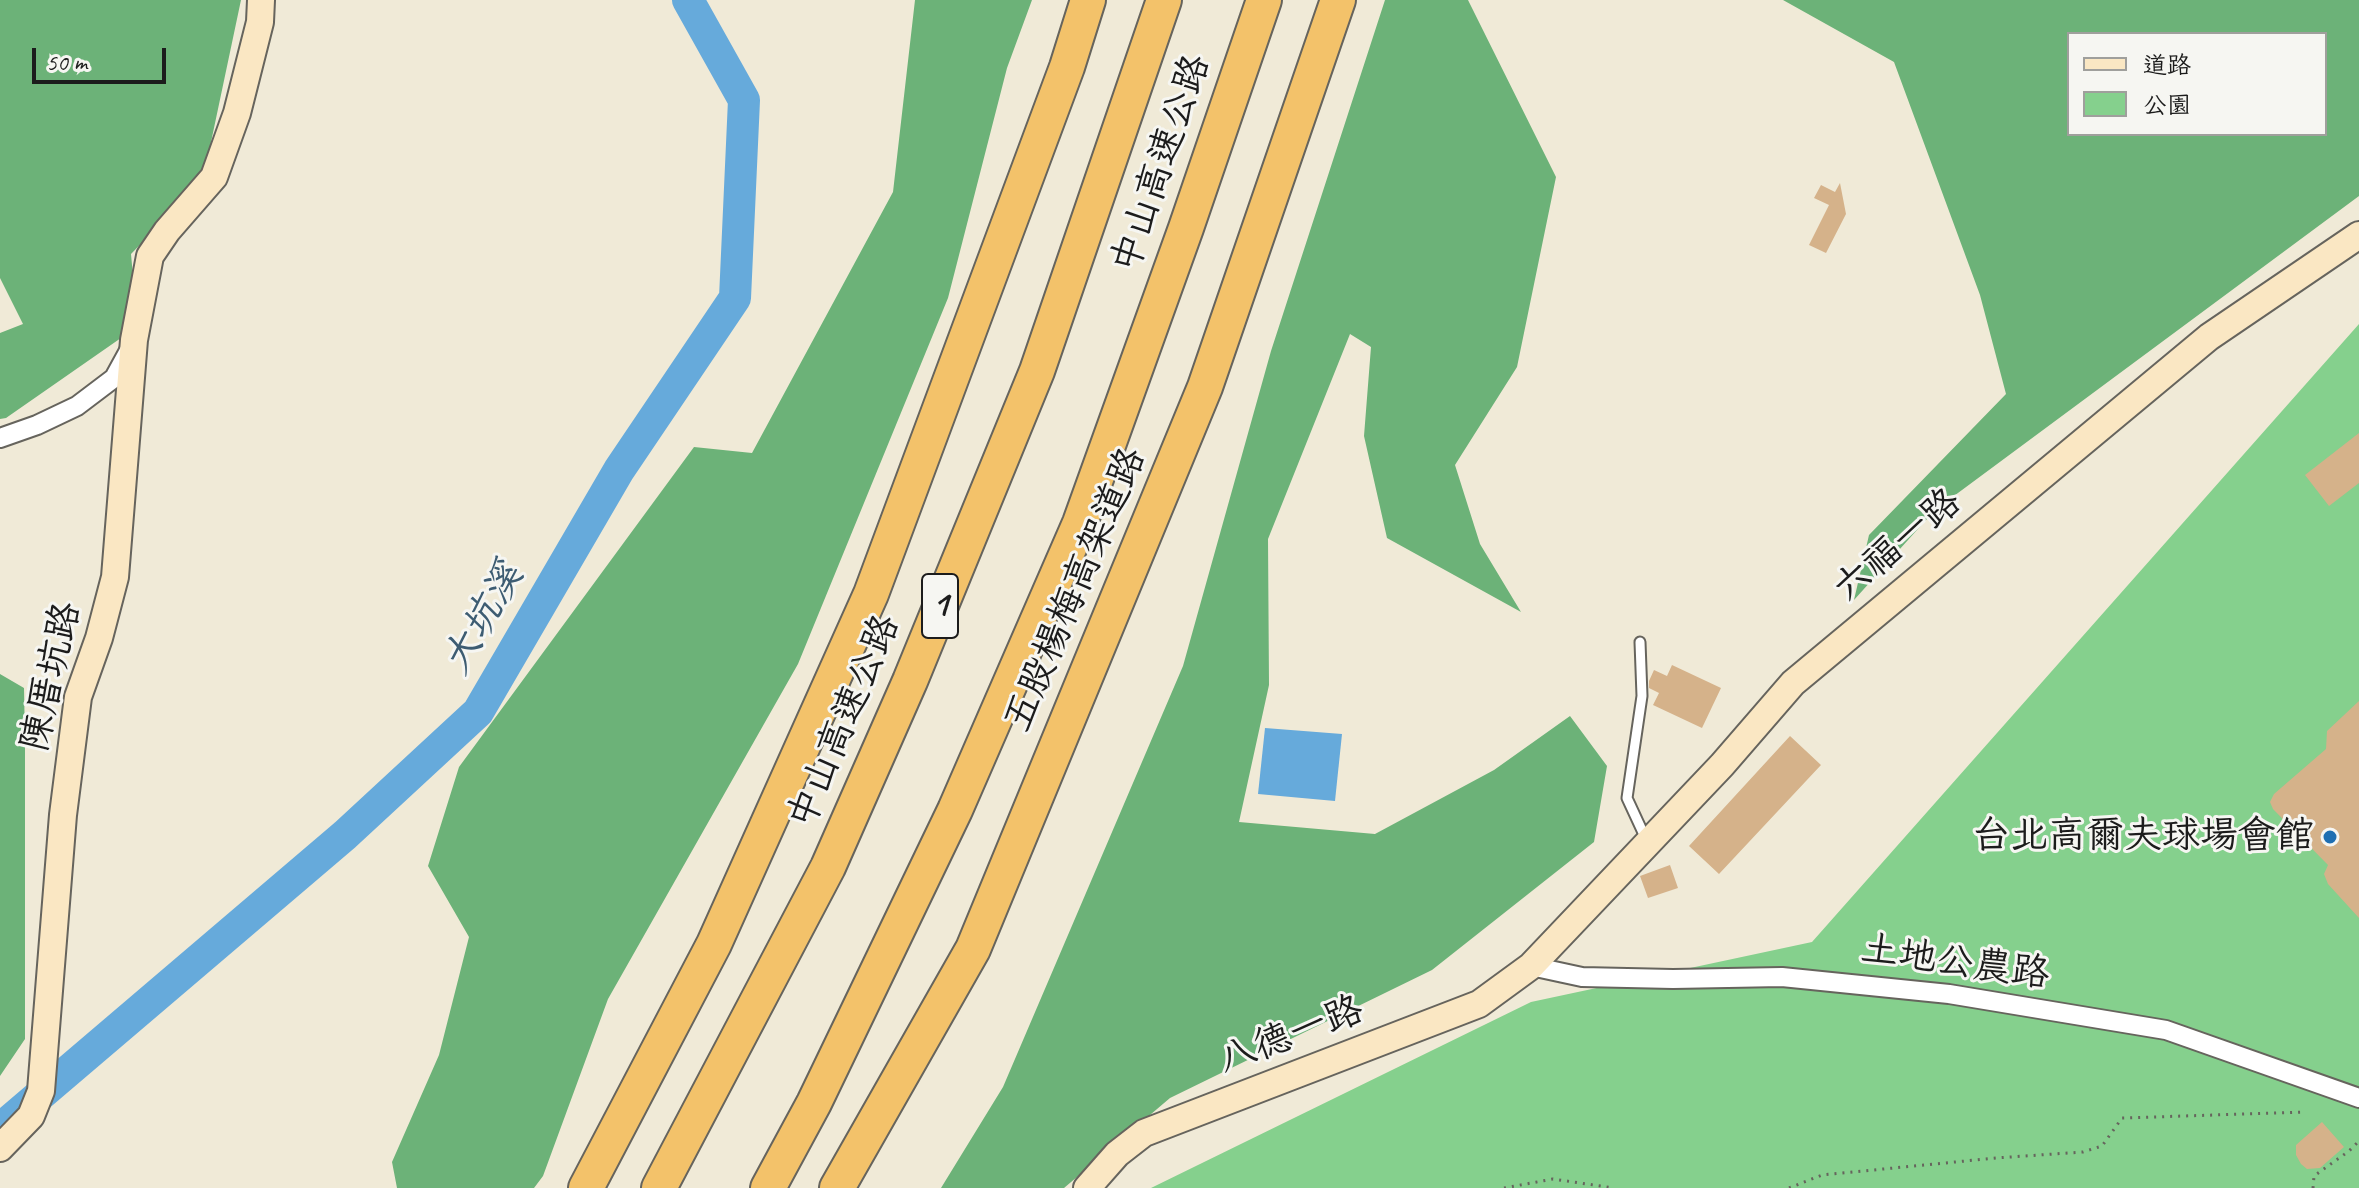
<!DOCTYPE html>
<html>
<head>
<meta charset="utf-8">
<style>
  body { margin:0 }
  #map { position:relative; width:2359px; height:1188px; overflow:hidden; background:#f0ead7; font-family:Caveat,"LXGW WenKai TC",sans-serif }
  canvas { display:block }
  .legend { position:absolute; left:2067px; top:32px; width:260px; height:104px; box-sizing:border-box; background:#f6f6f2; border:2px solid #9f9f9c; margin:0; padding:10px 14px; list-style:none; font-size:24px; color:#1c1c1c }
  .legend li { display:flex; align-items:center; gap:16px; height:40px }
  .legend b { width:40px; border:2px solid #9f9f9c }
  .scale { position:absolute; left:32px; top:48px; width:134px; height:36px; box-sizing:border-box; border:4px solid #1c1c1c; border-top:0; padding-left:10px; font-size:24px; line-height:28px; white-space:nowrap; color:#1c1c1c; -webkit-text-stroke:6px #f6f6f2; paint-order:stroke }
</style>
</head>
<body>
<div id="map">
<canvas width="2359" height="1188"></canvas>
<ul class="legend">
<li><b style="height:10px;background:#fae7c3"></b>道路</li>
<li><b style="height:22px;background:#85d08d"></b>公園</li>
</ul>
<div class="scale">50 m</div>
</div>
<script>
const ctx = document.querySelector('canvas').getContext('2d');
ctx.lineJoin = 'round';
function fillPath(path, color) { ctx.fillStyle = color; ctx.fill(path, 'evenodd'); }
const toPath = rows => new Path2D(rows.map(r => 'M' + r).join(''));
function strokePath(path, color, width, dash) { ctx.strokeStyle = color; ctx.lineWidth = width; ctx.lineCap = dash ? 'butt' : 'round'; ctx.setLineDash(dash || []); ctx.stroke(path); }
function label(font, color, halo, rows, align = 'center') {
  ctx.font = font + ' Caveat,"LXGW WenKai TC",sans-serif'; ctx.lineWidth = 6; ctx.setLineDash([]); ctx.textBaseline = 'middle'; ctx.strokeStyle = halo; ctx.fillStyle = color; for (const [text, x, y, turn = 0] of rows) {
    ctx.save(); ctx.translate(x, y); ctx.rotate((+turn || 0) * Math.PI / 180); ctx.textAlign = isNaN(turn) ? turn : align; if (halo) ctx.strokeText(text, 0, 0); ctx.fillText(text, 0, 0); ctx.restore();
  }
}
const green = toPath([
  [2359,324,2359,1188,1151,1188,1531,1002,1812,942]
]);
const forest = toPath([
  [0,0,241,0,203,180,131,254,136,310,131,331,6,418,0,419,0,333,23,324,0,278],
  [915,0,1032,0,1007,68,948,298,798,664,608,999,543,1176,534,1188,397,1188,392,1162,439,1055,469,937,428,866,459,767,694,447,752,453,893,192],
  [1385,0,1468,0,1556,177,1517,367,1455,465,1480,544,1521,612,1387,538,1364,436,1371,347,1350,334,1268,539,1269,685,1239,822,1375,834,1494,770,1570,716,1607,766,1594,842,1432,970,1170,1098,1064,1188,941,1188,1003,1087,1183,666,1271,351],
  [1783,0,2359,0,2359,196,1935,510,1854,600,1869,535,2006,394,1980,295,1894,62],
  [2069,34,2325,34,2325,134,2069,134],
  [0,674,24,688,25,740,25,1039,0,1076]
]);
const water = toPath([
  [1265,728,1342,734,1335,801,1258,794]
]);
const river = toPath([
  [0,1129,345,835,478,712,619,470,735,298,744,100,688,0]
]);
const building = toPath([
  [1840,183,1846,214,1826,253,1809,245,1829,205,1814,198,1821,185,1835,192],
  [2359,433,2359,483,2329,506,2305,475],
  [1672,665,1721,688,1702,728,1653,705,1659,693,1649,688,1649,681,1654,670,1667,676],
  [2359,701,2359,918,2328,884,2324,874,2328,865,2273,809,2270,802,2274,794,2326,749,2327,731],
  [1790,736,1821,765,1719,874,1689,846],
  [1670,865,1678,888,1648,898,1640,876],
  [2322,1122,2344,1147,2320,1168,2307,1169,2301,1164,2296,1155,2296,1145]
]);
const path = toPath([
  [1504,1188,1553,1179,1614,1188],
  [1789,1188,1822,1175,1996,1158,2083,1152,2102,1146,2122,1118,2306,1112],
  [2313,1188,2314,1176,2349,1151,2359,1141]
]);
const lane = toPath([
  [1640,642,1642,696,1627,798,1646,839]
]);
const street = toPath([
  [0,438,37,425,77,406,114,378,131,347],
  [1531,966,1582,977,1673,979,1782,977,1949,994,2166,1030,2359,1098]
]);
const secondary = toPath([
  [0,1148,31,1116,41,1091,63,815,78,697,99,638,115,577,134,340,150,256,167,231,214,177,237,113,260,22,261,0],
  [1087,1188,1117,1154,1144,1133,1479,1004,1531,966,1722,765,1793,683,2209,337,2359,235]
]);
const highway = toPath([
  [586,1188,714,944,871,594,1067,67,1088,0],
  [659,1188,828,867,910,681,1037,371,1164,0],
  [768,1188,814,1103,955,810,1080,523,1186,228,1264,0],
  [837,1188,973,949,1205,387,1338,0]
]);
const markers = [
  [2330,837,8,"#1f6fb2"]
];
const shields = [
  [940,606,36]
];
const shieldNames = [
  ["1",940,606]
];
const streetNames = [
  ["中山高速公路",1162,164,-71],
  ["六福一路",1898,546,-40],
  ["五股楊梅高架道路",1076,590,-67],
  ["陳厝坑路",52,677,-77],
  ["中山高速公路",845,722,-67],
  ["土地公農路",1955,963,8],
  ["八德一路",1291,1036,-21]
];
const poiNames = [
  ["台北高爾夫球場會館",2314,837]
];
const waterNames = [
  ["大坑溪",484,619,-60]
];
fillPath(green, '#85d08d');
fillPath(forest, '#6cb278');
fillPath(water, '#66aadb');
strokePath(river, '#66aadb', 32);
fillPath(building, '#d5b28a');
strokePath(lane, '#66645d', 13);
strokePath(street, '#66645d', 22);
strokePath(secondary, '#66645d', 30);
strokePath(highway, '#66645d', 38);
strokePath(path, '#66645d', 3, [2, 6]);
strokePath(lane, '#fff', 9);
strokePath(street, '#fff', 18);
strokePath(secondary, '#fae7c3', 26);
strokePath(highway, '#f3c26a', 34);
for (const [x, y, r, color] of markers) { const dot = new Path2D(); dot.arc(x, y, r, 0, 2 * Math.PI); ctx.fillStyle = color; ctx.fill(dot); strokePath(dot, '#f6f6f2', 3); }
for (const [x, y, w] of shields) { const box = new Path2D(); box.roundRect(x - w / 2, y - 32, w, 64, 6); ctx.fillStyle = '#f6f6f2'; ctx.fill(box); strokePath(box, '#1c1c1c', 2); }
label('bold 36px', '#1c1c1c', null, shieldNames);
label('38px', '#1c1c1c', '#f6f6f2', streetNames);
label('38px', '#1c1c1c', '#f6f6f2', poiNames, 'right');
label('italic 40px', '#3d5c72', '#f6f6f2', waterNames);
</script>
</body>
</html>
